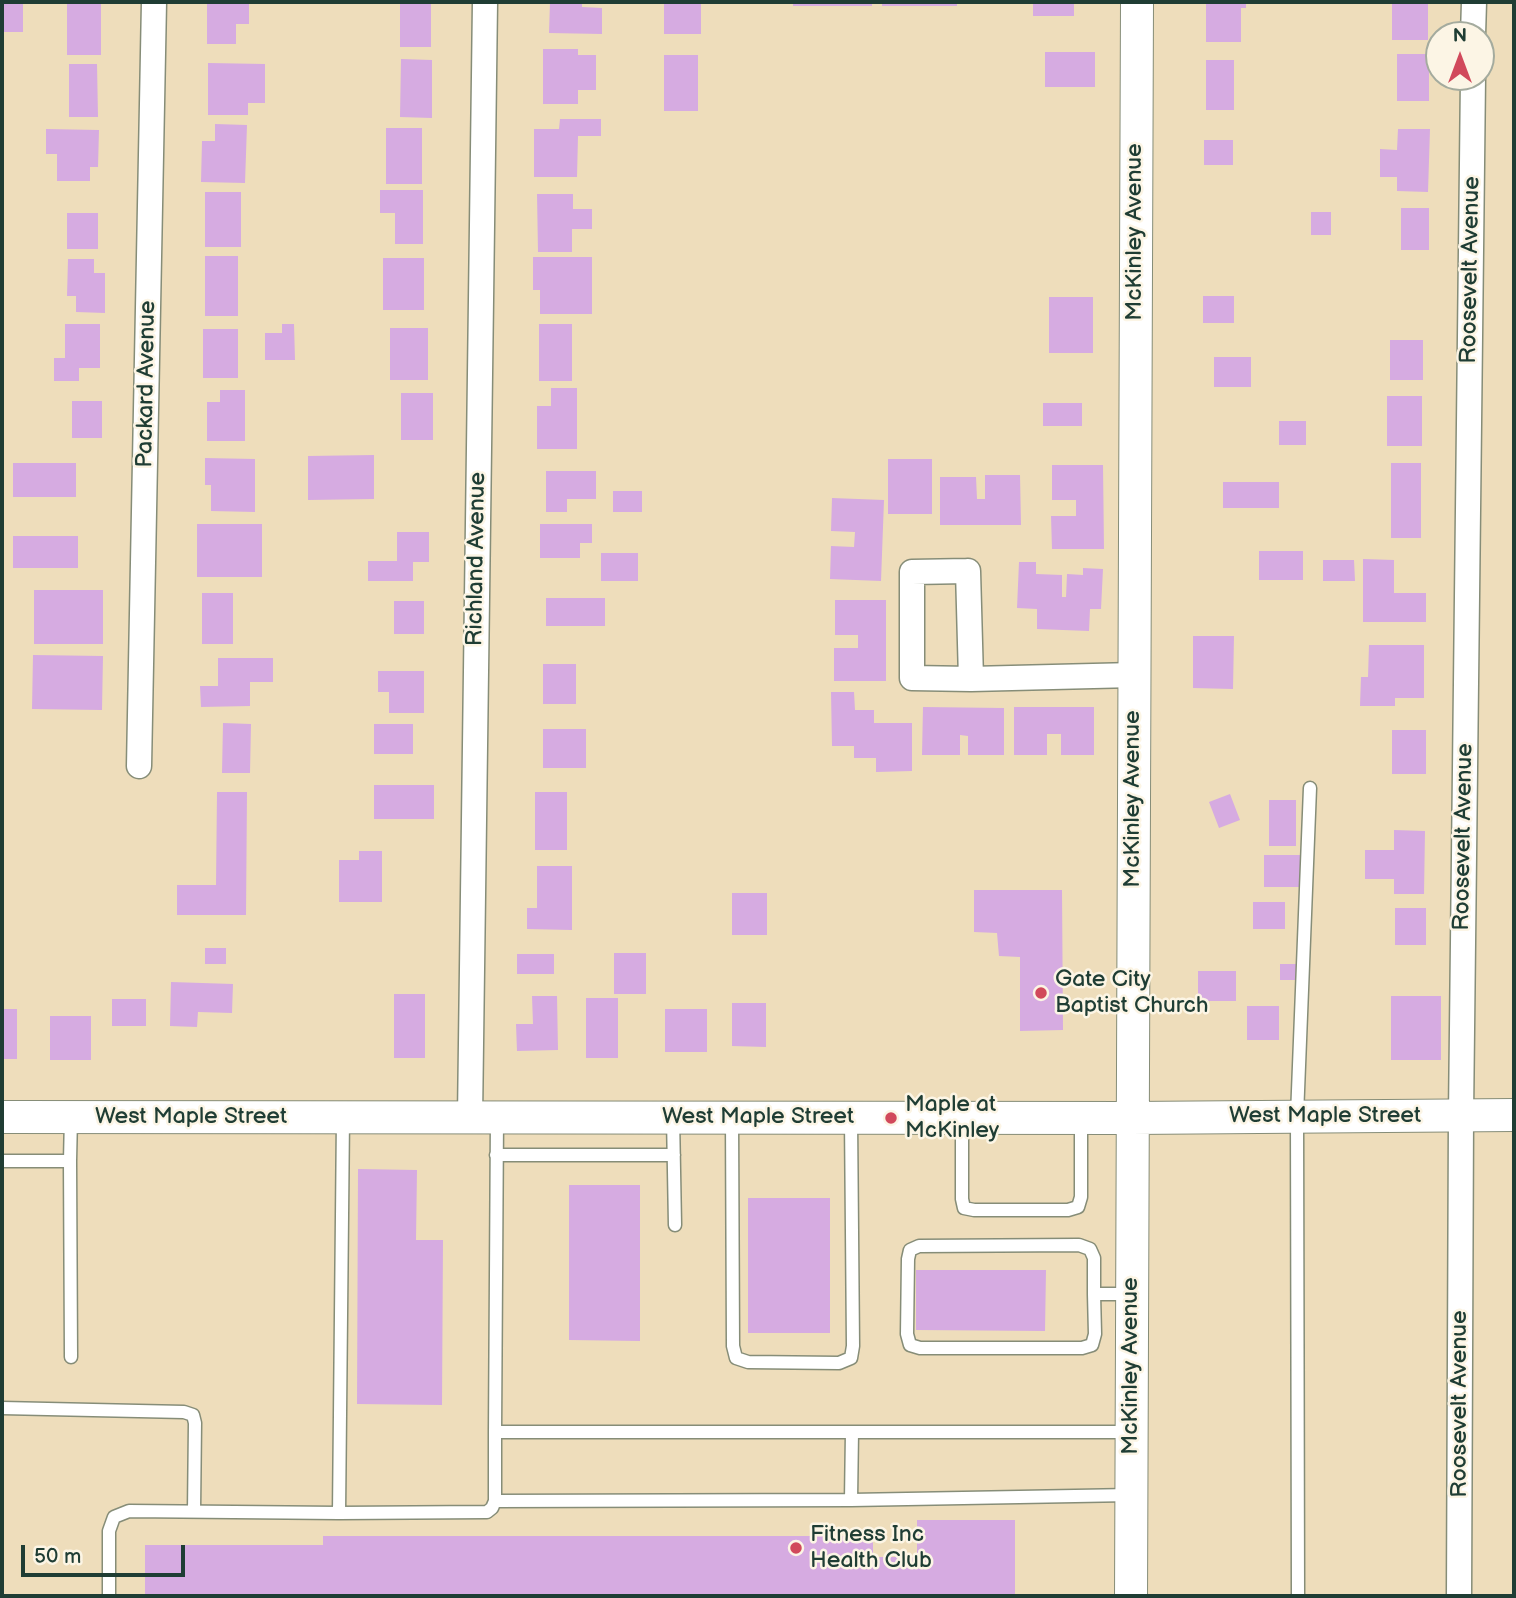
<!DOCTYPE html>
<html>
<head>
<meta charset="utf-8">
<style>
  body { margin:0 }
  #map { position:relative; width:1516px; height:1598px; overflow:hidden; background:#edb; font-family:"Balsamiq Sans",sans-serif }
  canvas { display:block }
  .frame { position:absolute; inset:0; border:4px solid #1f3d34; pointer-events:none }
  .north { position:absolute; left:1425px; top:21px; width:70px; height:70px; box-sizing:border-box; background:#fcf5e5; border:2px solid #a4ab9e; border-radius:50%; rotate:0deg; font-size:19px; font-weight:700; line-height:28px; text-align:center; color:#1f3d34 }
  .north::after { content:''; display:block; margin:auto; width:24px; height:32px; background:#d1495b; clip-path:polygon(50% 0,100% 100%,50% 72%,0 100%) }
  .scale { position:absolute; left:21px; top:1545px; width:164px; height:32px; box-sizing:border-box; border:4px solid #1f3d34; border-top:0; padding-left:9px; font-size:21px; line-height:24px; white-space:nowrap; color:#1f3d34; -webkit-text-stroke:5px #fcf5e5; paint-order:stroke }
</style>
</head>
<body>
<div id="map">
<canvas width="1516" height="1598"></canvas>
<div class="frame"></div>
<div class="north">N</div>
<div class="scale">50 m</div>
</div>
<script>
const ctx = document.querySelector('canvas').getContext('2d');
ctx.lineJoin = 'round';
function fillPath(path, color) { ctx.fillStyle = color; ctx.fill(path, 'evenodd'); }
const toPath = rows => new Path2D(rows.map(r => 'M' + r).join(''));
function strokePath(path, color, width, dash) { ctx.strokeStyle = color; ctx.lineWidth = width; ctx.lineCap = dash ? 'butt' : 'round'; ctx.setLineDash(dash || []); ctx.stroke(path); }
function label(font, color, halo, rows, align = 'center') {
  ctx.font = font + ' "Balsamiq Sans",sans-serif'; ctx.lineWidth = 5; ctx.setLineDash([]); ctx.textBaseline = 'middle'; ctx.strokeStyle = halo; ctx.fillStyle = color; for (const [text, x, y, turn = 0] of rows) {
    ctx.save(); ctx.translate(x, y); ctx.rotate((+turn || 0) * Math.PI / 180); ctx.textAlign = isNaN(turn) ? turn : align; if (halo) ctx.strokeText(text, 0, 0); ctx.fillText(text, 0, 0); ctx.restore();
  }
}
const building = toPath([
  [2,2,23,2,23,32,2,32],
  [67,2,101,2,101,55,67,55],
  [220,2,249,2,249,24,236,24,236,44,207,44,207,4,220,4],
  [400,2,431,2,431,47,400,47],
  [550,2,582,2,582,7,602,8,602,34,549,33],
  [664,2,701,2,701,34,664,34],
  [793,2,872,2,872,6,793,6],
  [882,2,957,2,957,6,882,6],
  [1033,2,1074,2,1074,16,1033,16],
  [1206,2,1246,2,1246,8,1241,8,1241,42,1206,42],
  [1392,2,1428,2,1428,40,1392,40],
  [543,49,578,49,578,55,596,55,596,90,578,90,578,104,543,104],
  [1045,52,1095,52,1095,87,1045,87],
  [1397,54,1429,54,1429,101,1397,101],
  [664,55,698,55,698,111,664,111],
  [401,59,432,60,432,118,400,117],
  [1206,60,1234,60,1234,110,1206,110],
  [208,63,265,64,265,103,248,103,248,115,208,115],
  [69,64,97,64,98,117,69,117],
  [560,119,601,119,601,136,578,136,577,177,534,177,534,129,559,129],
  [215,124,247,125,245,183,201,182,202,141,215,141],
  [386,128,422,128,422,184,386,184],
  [46,129,99,130,98,167,90,167,90,181,57,181,57,154,46,154],
  [1398,129,1430,129,1428,192,1397,191,1397,177,1380,177,1380,149,1397,150],
  [1204,140,1233,140,1233,165,1204,165],
  [380,190,423,190,423,244,395,244,395,213,380,213],
  [205,192,241,192,241,247,205,247],
  [537,194,573,194,573,209,592,209,592,229,572,229,572,252,538,252],
  [1401,208,1429,208,1429,250,1401,250],
  [1311,212,1331,212,1331,235,1311,235],
  [67,213,98,213,98,249,67,249],
  [205,256,238,256,238,316,205,316],
  [533,257,592,257,592,314,540,314,540,290,533,290],
  [383,258,424,258,424,310,383,310],
  [68,259,94,259,94,273,105,273,105,313,76,312,76,296,67,296],
  [1203,296,1234,296,1234,323,1203,323],
  [1049,297,1093,297,1093,353,1049,353],
  [65,324,100,324,100,368,79,368,79,381,54,381,54,358,65,358],
  [282,324,294,324,295,360,265,360,265,333,282,333],
  [539,324,572,324,572,381,539,381],
  [390,328,428,328,428,380,390,380],
  [203,329,238,329,238,378,203,378],
  [1390,340,1423,340,1423,380,1390,380],
  [1214,357,1251,357,1251,387,1214,387],
  [551,388,577,388,577,449,537,449,537,406,551,406],
  [220,390,245,390,245,441,207,441,207,402,220,402],
  [401,393,433,393,433,440,401,440],
  [1387,396,1422,396,1422,446,1387,446],
  [72,401,102,401,102,438,72,438],
  [1043,403,1082,403,1082,426,1043,426],
  [1279,421,1306,421,1306,445,1279,445],
  [374,455,374,499,308,500,308,456],
  [205,458,255,459,255,512,211,511,211,485,205,485],
  [888,459,932,459,932,514,888,514],
  [13,463,76,463,76,497,13,497],
  [1391,463,1421,463,1421,538,1391,538],
  [1052,465,1103,465,1104,549,1052,549,1051,516,1076,516,1076,500,1052,500],
  [546,471,596,471,596,499,567,499,567,512,546,512],
  [985,475,1020,475,1021,525,940,525,940,477,976,477,977,499,985,499],
  [1223,482,1279,482,1279,508,1223,508],
  [613,491,642,491,642,512,613,512],
  [832,498,884,500,881,581,830,579,831,546,854,547,855,532,831,531],
  [197,524,262,524,262,577,197,577],
  [540,524,592,524,592,543,580,543,580,558,540,558],
  [397,532,429,532,429,562,413,562,413,581,368,581,368,561,397,561],
  [13,536,78,536,78,568,13,568],
  [1259,551,1303,551,1303,580,1259,580],
  [601,553,638,553,638,581,601,581],
  [1363,559,1394,560,1394,593,1426,593,1426,622,1363,622],
  [1323,560,1354,560,1355,581,1323,581],
  [1019,562,1036,562,1036,574,1062,575,1062,597,1066,597,1067,574,1083,575,1083,568,1103,569,1101,609,1090,609,1089,631,1037,629,1037,609,1017,608],
  [34,590,103,590,103,644,34,644],
  [202,593,233,593,233,644,202,644],
  [546,598,605,598,605,626,546,626],
  [835,600,886,600,886,681,834,681,834,648,858,648,858,635,835,635],
  [394,601,424,601,424,634,394,634],
  [1193,636,1234,636,1233,689,1193,688],
  [1369,645,1424,645,1424,698,1395,698,1395,706,1360,706,1361,677,1368,677],
  [33,655,103,656,102,710,32,709],
  [218,658,273,658,273,682,250,682,250,706,201,707,200,686,218,686],
  [543,664,576,664,576,704,543,704],
  [378,671,424,671,424,713,389,713,389,692,378,692],
  [831,692,854,692,855,710,874,710,874,723,912,723,912,771,876,772,876,758,854,758,854,746,832,746],
  [923,707,1004,708,1004,755,968,755,968,736,960,735,960,755,922,755],
  [1014,707,1094,707,1094,755,1061,755,1061,734,1047,734,1047,755,1014,755],
  [223,723,251,724,250,773,222,773],
  [374,724,413,724,413,754,374,754],
  [543,729,586,729,586,768,543,768],
  [1392,730,1426,730,1426,774,1392,774],
  [374,785,434,785,434,819,374,819],
  [217,792,247,792,246,915,177,915,177,885,216,885],
  [535,792,567,792,567,850,535,850],
  [1230,794,1240,820,1219,828,1209,802],
  [1269,800,1296,800,1296,846,1269,846],
  [1394,830,1425,831,1424,894,1394,894,1394,879,1365,879,1365,850,1394,850],
  [359,851,382,851,382,902,339,902,339,860,359,860],
  [1264,855,1301,855,1301,887,1264,887],
  [537,866,572,866,572,930,527,929,527,908,537,908],
  [974,890,1062,890,1063,1030,1020,1031,1020,957,999,956,997,933,974,932],
  [732,893,767,893,767,935,732,935],
  [1253,902,1285,902,1285,929,1253,929],
  [1395,908,1426,908,1426,945,1395,945],
  [205,948,226,948,226,964,205,964],
  [614,953,646,953,646,994,614,994],
  [517,954,554,954,554,974,517,974],
  [1280,964,1301,964,1301,980,1280,980],
  [1198,971,1236,971,1236,1001,1198,1001],
  [171,982,233,984,232,1013,198,1012,197,1027,170,1026],
  [394,994,425,994,425,1058,394,1058],
  [532,996,557,996,558,1050,517,1051,516,1024,533,1024],
  [1391,996,1441,996,1441,1060,1391,1060],
  [586,998,618,998,618,1058,586,1058],
  [112,999,146,999,146,1026,112,1026],
  [732,1003,766,1003,766,1047,732,1046],
  [1247,1006,1279,1006,1279,1040,1247,1040],
  [2,1009,17,1009,17,1059,2,1059],
  [665,1009,707,1009,707,1052,665,1052],
  [50,1016,91,1016,91,1060,50,1060],
  [358,1169,417,1170,416,1240,443,1240,442,1405,357,1404],
  [569,1185,640,1185,640,1341,569,1340],
  [748,1198,830,1198,830,1333,748,1333],
  [916,1270,1046,1270,1045,1331,916,1330],
  [917,1520,1015,1520,1015,1596,145,1596,145,1545,323,1545,323,1536,873,1536,873,1557,917,1557]
]);
const service = toPath([
  [673,1117,675,1225],
  [732,1118,733,1346,736,1358,748,1362,839,1363,851,1358,853,1346,851,1118],
  [962,1118,962,1199,964,1208,974,1210,1068,1210,1078,1207,1081,1197,1081,1119],
  [496,1155,674,1155],
  [2,1161,70,1161,71,1117],
  [70,1161,71,1357],
  [1094,1294,1095,1334,1092,1345,1082,1348,920,1348,910,1345,907,1334,908,1259,910,1250,919,1246,1079,1245,1090,1249,1094,1258,1094,1294,1131,1294],
  [2,1408,184,1412,193,1415,195,1423,194,1511],
  [495,1432,1131,1432],
  [851,1500,852,1432],
  [495,1501,851,1500,1131,1495],
  [339,1513,487,1512,492,1508,495,1501,495,1432,497,1117],
  [109,1596,109,1531,114,1517,129,1511,339,1513,343,1117],
  [1298,1596,1297,1116,1310,788]
]);
const minor = toPath([
  [1473,35,1474,2],
  [968,571,971,679,912,678,912,572,968,571],
  [971,679,1134,675],
  [139,766,154,2],
  [470,1117,485,2],
  [1459,1596,1461,1115,1473,77]
]);
const tertiary = toPath([
  [2,1117,1132,1118,1514,1115],
  [1131,1596,1137,2]
]);
const markers = [
  [1041,993,7,"#d1495b"],
  [891,1118,7,"#d1495b"],
  [796,1548,7,"#d1495b"]
];
const streetNames = [
  ["McKinley Avenue",1135,232,-90],
  ["Roosevelt Avenue",1471,270,-89],
  ["Packard Avenue",147,384,-89],
  ["Richland Avenue",477,559,-89],
  ["McKinley Avenue",1133,799,-90],
  ["Roosevelt Avenue",1464,837,-89],
  ["West Maple Street",1325,1116],
  ["West Maple Street",191,1117],
  ["West Maple Street",758,1117],
  ["McKinley Avenue",1131,1366,-90],
  ["Roosevelt Avenue",1460,1404,-90]
];
const poiNames = [
  ["Gate City",1055,980],
  ["Baptist Church",1055,1006],
  ["Maple at",905,1105],
  ["McKinley",905,1131],
  ["Fitness Inc",810,1535],
  ["Health Club",810,1561]
];
fillPath(building, '#d6abe1');
strokePath(service, '#868d78', 15);
strokePath(minor, '#868d78', 27);
strokePath(tertiary, '#868d78', 34);
strokePath(service, '#fff', 12);
strokePath(minor, '#fff', 24);
strokePath(tertiary, '#fff', 32);
for (const [x, y, r, color] of markers) { const dot = new Path2D(); dot.arc(x, y, r, 0, 2 * Math.PI); ctx.fillStyle = color; ctx.fill(dot); strokePath(dot, '#fcf5e5', 2.5); }
label('23px', '#1f3d34', '#fcf5e5', streetNames);
label('23px', '#1f3d34', '#fcf5e5', poiNames, 'left');
</script>
</body>
</html>
